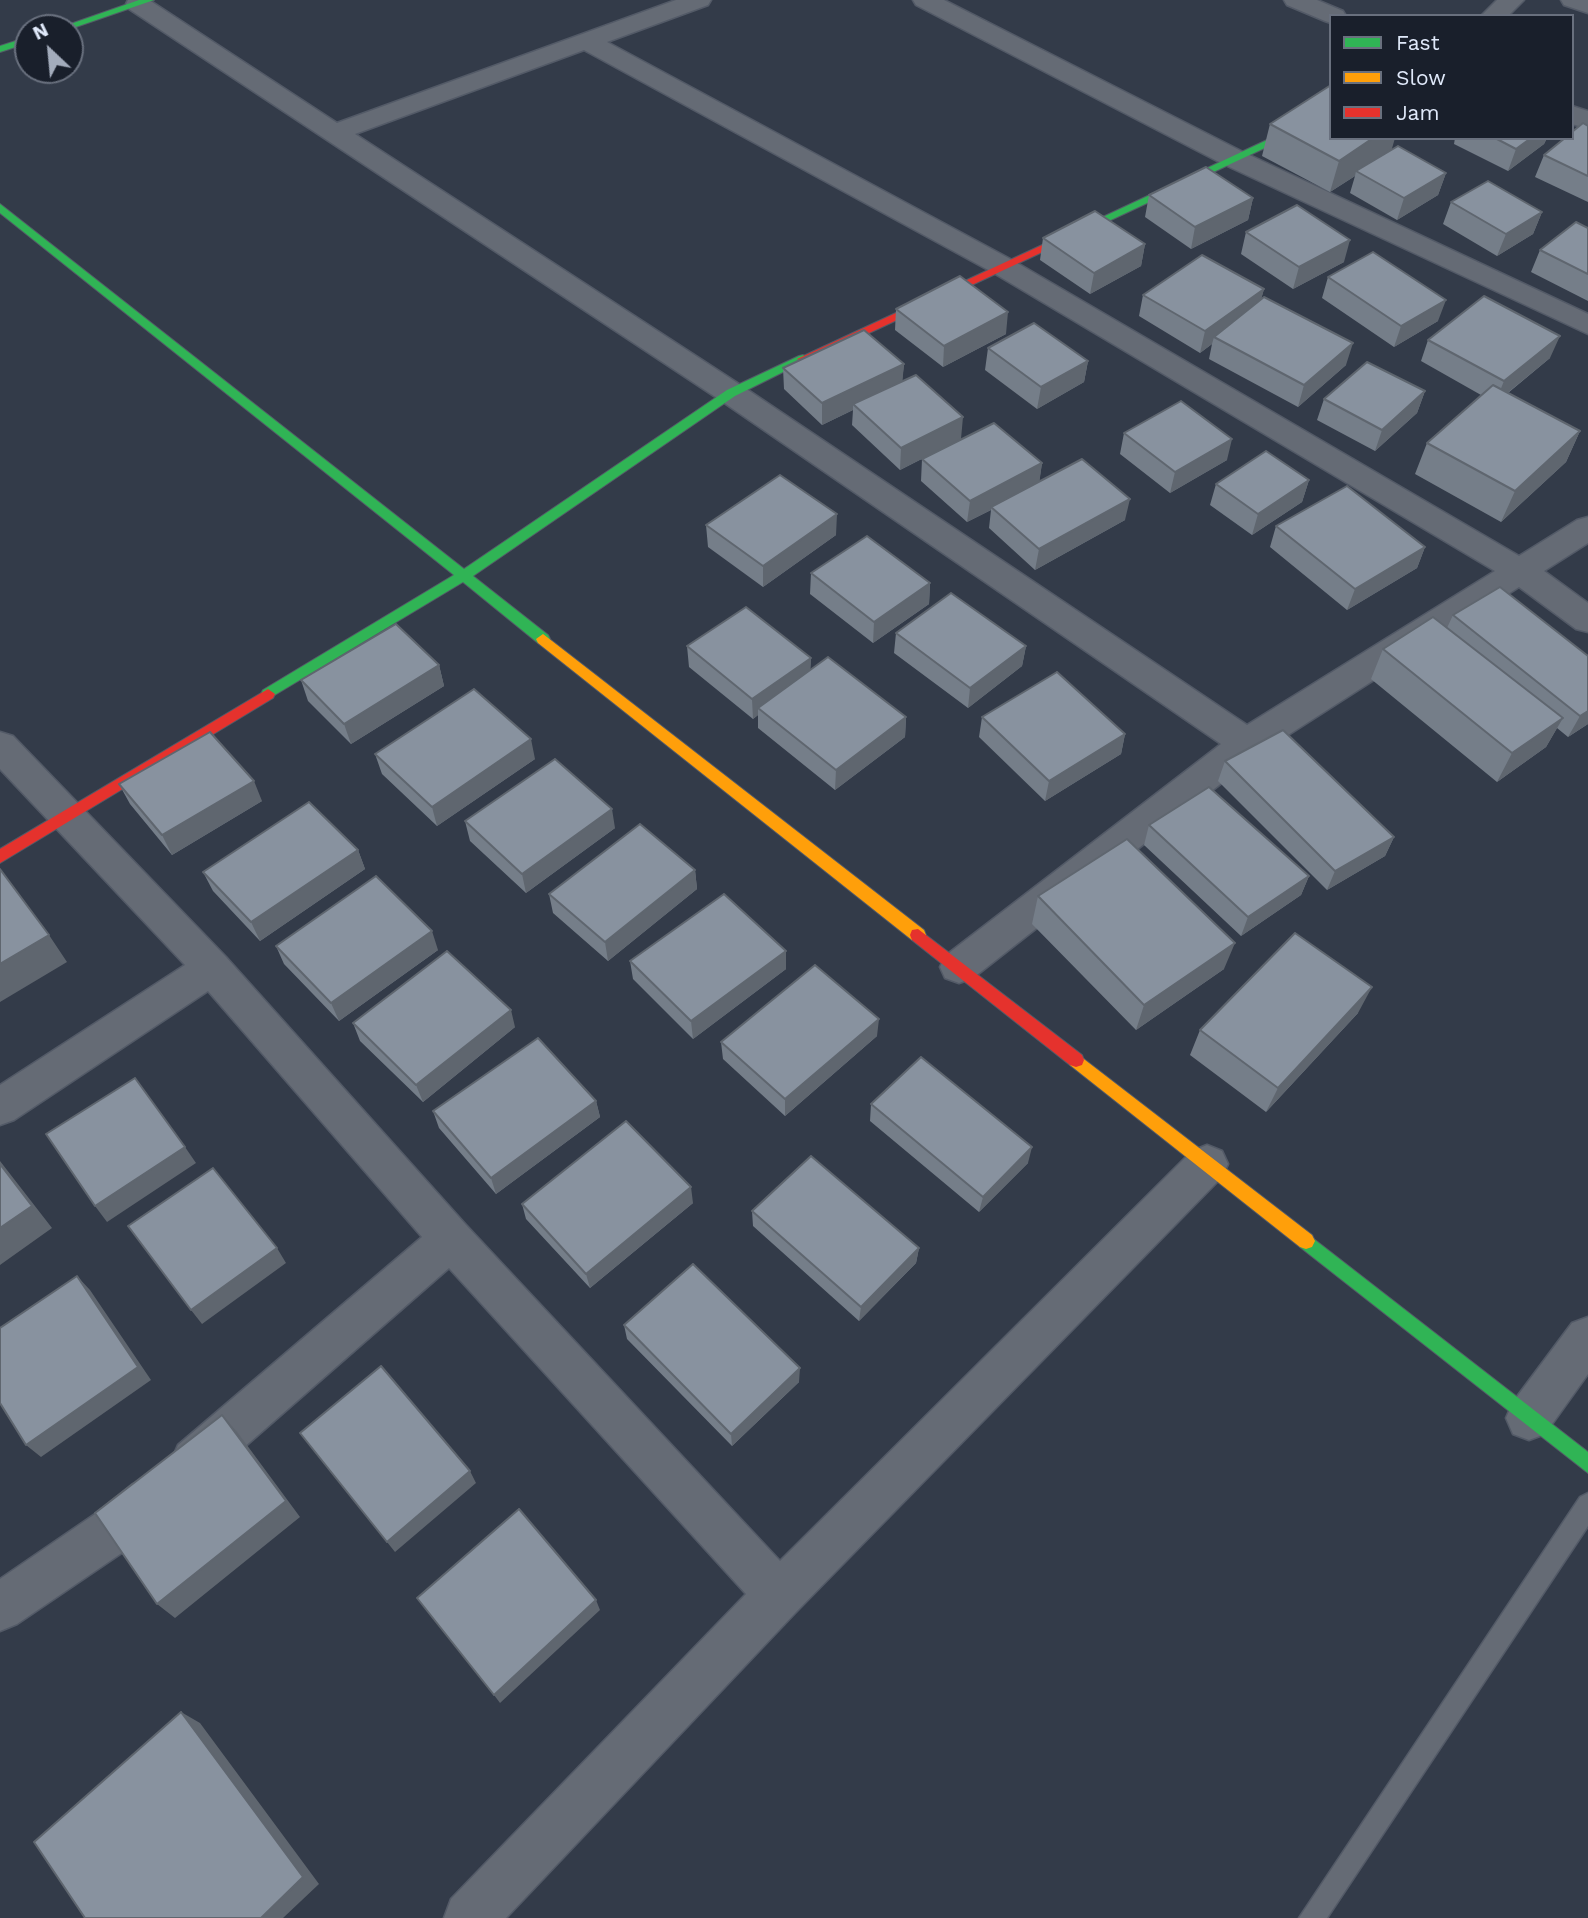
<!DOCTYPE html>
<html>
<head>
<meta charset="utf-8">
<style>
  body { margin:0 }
  #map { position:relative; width:1588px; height:1918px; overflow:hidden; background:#333b49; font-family:"Work Sans",sans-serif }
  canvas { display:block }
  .legend { position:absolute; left:1329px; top:14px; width:245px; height:126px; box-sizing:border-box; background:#191f2b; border:2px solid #69707e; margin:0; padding:9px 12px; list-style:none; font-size:21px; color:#e0e9fa }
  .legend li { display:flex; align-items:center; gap:14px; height:35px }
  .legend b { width:35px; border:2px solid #69707e }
  .north { position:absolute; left:14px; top:14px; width:70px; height:70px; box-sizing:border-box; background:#191f2b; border:2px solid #69707e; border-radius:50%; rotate:334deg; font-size:19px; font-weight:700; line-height:28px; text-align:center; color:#e0e9fa }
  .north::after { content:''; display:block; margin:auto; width:24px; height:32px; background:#a3acbc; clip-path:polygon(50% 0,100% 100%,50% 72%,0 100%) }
</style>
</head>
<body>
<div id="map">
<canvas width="1588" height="1918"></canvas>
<ul class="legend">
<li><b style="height:9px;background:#30b455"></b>Fast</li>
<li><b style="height:9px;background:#ff9f0a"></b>Slow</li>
<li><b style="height:9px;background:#e5322d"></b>Jam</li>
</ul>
<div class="north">N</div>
</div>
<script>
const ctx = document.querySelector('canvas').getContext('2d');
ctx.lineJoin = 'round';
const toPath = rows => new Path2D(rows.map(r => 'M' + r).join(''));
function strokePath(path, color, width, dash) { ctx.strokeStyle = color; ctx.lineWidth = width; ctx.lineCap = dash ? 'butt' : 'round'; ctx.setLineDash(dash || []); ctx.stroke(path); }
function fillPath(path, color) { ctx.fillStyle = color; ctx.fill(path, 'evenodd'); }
const lane = toPath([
  [1588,1493,1588,1526,1327,1918,1299,1918,1580,1497,1588,1493]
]);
const street = toPath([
  [128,0,149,0,337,123,676,0,711,0,708,5,607,42,1012,260,1519,556,1577,520,1588,517,1588,543,1544,571,1588,603,1588,632,1576,629,1519,587,1260,753,973,978,959,983,945,978,940,967,945,956,1221,744,720,400,129,9,126,4,128,0],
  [584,50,992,272,1495,571,1247,725,742,386,355,134,584,50],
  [913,0,944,0,1243,152,1588,314,1588,334,1223,164,916,5,913,0],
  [1284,0,1317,0,1343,11,1346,16,1331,16,1331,23,1325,21,1287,5,1284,0],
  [1497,0,1524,0,1508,16,1481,16,1497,0],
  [1561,0,1588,0,1588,13,1564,5,1561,0],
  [1572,106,1588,111,1588,129,1572,124,1572,106],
  [0,732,13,736,226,957,466,1225,780,1561,1192,1151,1207,1145,1222,1151,1228,1164,1222,1177,796,1612,506,1918,444,1918,451,1899,746,1594,449,1268,210,1477,194,1484,178,1477,171,1461,178,1445,422,1237,208,991,14,1120,0,1125,0,1085,185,965,0,769,0,732],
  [1588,1317,1588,1374,1545,1434,1529,1440,1513,1434,1506,1418,1513,1402,1572,1323,1588,1317],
  [149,1477,165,1484,172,1500,165,1516,132,1546,17,1624,0,1631,0,1579,98,1512,133,1484,149,1477]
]);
const fast = toPath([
  [139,0,154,0,70,29,59,28,139,0],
  [28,37,28,43,0,52,0,46,28,37],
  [1331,110,1331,117,1098,226,1088,224,1331,110],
  [0,204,464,569,727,390,799,356,803,355,809,359,735,396,473,576,548,635,550,639,548,643,538,643,463,582,268,699,261,694,263,690,454,575,0,213,0,204],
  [1306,1233,1588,1452,1588,1473,1300,1247,1297,1241,1300,1235,1306,1233]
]);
const slow = toPath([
  [543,634,924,930,926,935,924,940,912,940,538,643,536,639,543,634],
  [1076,1053,1312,1235,1315,1241,1312,1247,1306,1249,1300,1247,1070,1065,1068,1060,1070,1055,1076,1053]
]);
const jam = toPath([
  [1094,221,1098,222,1098,226,807,362,803,363,797,359,1094,221],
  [268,689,275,694,273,698,0,863,0,849,268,689],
  [918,929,1082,1055,1084,1060,1082,1065,1076,1067,1070,1065,912,940,910,935,912,930,918,929]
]);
const wall = toPath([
  [1270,124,1391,150,1446,173,1438,195,1397,220,1350,193,1355,176,1330,192,1262,156],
  [1588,126,1588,202,1535,177,1544,155],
  [1455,138,1547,138,1544,144,1508,171,1454,144],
  [1149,195,1253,198,1248,220,1191,249,1145,217],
  [1451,202,1542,212,1533,234,1497,256,1443,224],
  [1588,228,1588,301,1531,272,1540,250],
  [1246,232,1344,262,1293,289,1241,254],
  [1043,238,1145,244,1141,266,1090,294,1040,260],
  [1328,277,1438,321,1394,347,1322,298],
  [1264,289,1261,299,1346,365,1298,407,1209,359,1212,344,1200,353,1139,316,1143,295],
  [896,309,1006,334,943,367,895,330],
  [1428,340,1550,358,1508,393,1580,431,1566,462,1501,522,1415,474,1427,443,1481,395,1421,361],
  [988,348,1088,361,1084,382,1037,409,985,370],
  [904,364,902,381,961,439,900,470,852,425,853,410,822,425,784,389,783,368],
  [1425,391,1417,413,1375,451,1317,420,1324,399],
  [1124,433,1227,460,1170,493,1120,454],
  [922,459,1042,463,1039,482,1125,520,1035,570,989,528,991,510,967,522,921,481],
  [1309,480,1302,502,1252,535,1210,505,1216,484],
  [706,525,836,535,763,587,708,547],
  [1276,526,1425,547,1417,568,1347,610,1270,547],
  [811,573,930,583,929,604,873,643,810,594],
  [1453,615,1588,656,1588,724,1568,737,1557,728,1546,747,1497,782,1371,679,1383,649,1447,628],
  [896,633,1026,646,1022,666,968,708,894,653],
  [687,646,811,658,810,670,906,717,905,737,835,790,758,728,758,715,753,719,689,667],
  [439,665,444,686,351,744,308,701,301,680],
  [982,717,1125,734,1121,754,1045,801,979,737],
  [375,754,535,759,437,826,382,774],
  [1225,761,1394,837,1385,856,1327,890,1218,781],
  [119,784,262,801,172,855,130,804],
  [465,821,615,828,526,893,470,841],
  [1149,825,1309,876,1301,895,1241,936,1144,845],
  [358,850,365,869,260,941,213,891,203,872],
  [695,870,697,889,608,961,553,913,549,894],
  [1038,896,1224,969,1136,1030,1032,924],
  [276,946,438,950,339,1021,284,964],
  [786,951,786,969,693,1039,633,979,630,961],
  [1358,1013,1266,1112,1190,1055,1200,1030],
  [353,1023,515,1027,423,1102,360,1041],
  [877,1036,785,1116,723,1059,721,1042],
  [596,1101,600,1117,496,1194,439,1128,433,1111],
  [871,1104,1028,1163,979,1212,870,1121],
  [693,1203,590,1288,526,1219,522,1204],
  [752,1211,919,1248,916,1263,859,1321,753,1226],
  [624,1325,799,1382,732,1446,627,1339]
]);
const shadedWall = toPath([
  [1373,138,1395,138,1391,152,1356,171,1355,176,1330,192,1339,161],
  [1531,138,1547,138,1544,144,1508,171,1516,149],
  [1446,173,1438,195,1397,220,1404,198],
  [1253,198,1248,220,1191,249,1195,227],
  [1542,212,1533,234,1497,256,1506,234],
  [1350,240,1344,262,1293,289,1299,267],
  [1145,244,1141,266,1090,294,1094,273],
  [1264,289,1258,311,1214,337,1212,344,1200,353,1205,331],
  [1446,300,1438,321,1394,347,1401,326],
  [1008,312,1006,334,943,367,944,346],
  [1560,336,1550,358,1495,403,1504,381],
  [1353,343,1346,365,1298,407,1304,385],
  [1088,361,1084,382,1037,409,1041,387],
  [904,364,902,386,853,404,853,410,822,425,822,403],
  [1425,391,1417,413,1375,451,1382,430],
  [963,417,961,439,900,470,901,448],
  [1580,431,1566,462,1501,522,1515,491],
  [1232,439,1227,460,1170,493,1175,472],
  [1042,463,1039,485,991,507,991,510,967,522,970,501],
  [1309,480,1302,502,1252,535,1258,514],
  [1130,499,1125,520,1035,570,1039,549],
  [837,514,836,535,763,587,763,566],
  [1425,547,1417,568,1347,610,1355,589],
  [930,583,929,604,873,643,874,622],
  [1026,646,1022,666,968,708,970,688],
  [811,658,810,679,758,708,758,715,753,719,752,699],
  [439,665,444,686,351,744,344,724],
  [1588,711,1588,724,1568,737,1580,716],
  [906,717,905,737,835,790,836,770],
  [1563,718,1546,747,1497,782,1512,753],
  [1125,734,1121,754,1045,801,1049,781],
  [531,739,535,759,437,826,432,807],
  [254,781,262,801,172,855,162,835],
  [612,809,615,828,526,893,522,874],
  [1394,837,1385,856,1327,890,1335,871],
  [358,850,365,869,260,941,251,922],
  [695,870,697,889,608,961,605,942],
  [1309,876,1301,895,1241,936,1248,917],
  [432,931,438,950,339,1021,331,1003],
  [49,935,67,962,0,1002,0,964],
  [1235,943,1224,969,1136,1030,1144,1005],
  [786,951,786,969,693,1039,691,1021],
  [1372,987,1358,1013,1266,1112,1278,1088],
  [511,1010,515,1027,423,1102,416,1085],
  [879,1019,877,1036,785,1116,785,1099],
  [596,1101,600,1117,496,1194,491,1178],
  [185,1147,196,1163,107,1222,95,1206],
  [1032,1147,1028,1163,979,1212,983,1197],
  [0,1161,52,1228,0,1265],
  [691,1187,693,1203,590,1288,586,1274],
  [277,1248,286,1263,202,1324,191,1310],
  [919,1248,916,1263,859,1321,861,1307],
  [77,1276,90,1290,151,1380,41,1457,26,1445],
  [800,1368,799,1382,732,1446,731,1434],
  [222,1415,238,1433,300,1517,175,1618,157,1604],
  [470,1471,476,1483,395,1552,387,1542],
  [596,1600,600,1610,500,1703,494,1695],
  [181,1712,200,1723,319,1884,283,1918,261,1918]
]);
const building = toPath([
  [1331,85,1331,138,1373,138,1339,161,1270,124,1331,85],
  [1583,123,1588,126,1588,176,1544,155,1565,138,1572,138,1572,132,1583,123],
  [1495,138,1531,138,1516,149,1495,138],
  [1398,146,1446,173,1404,198,1356,171,1398,146],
  [1206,167,1253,198,1195,227,1149,195,1206,167],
  [1488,181,1542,212,1506,234,1451,202,1488,181],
  [1297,205,1350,240,1299,267,1246,232,1297,205],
  [1095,211,1145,244,1094,273,1043,238,1095,211],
  [1576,222,1588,228,1588,274,1540,250,1576,222],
  [1373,252,1446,300,1401,326,1328,277,1373,252],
  [1202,255,1264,289,1205,331,1143,295,1202,255],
  [960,276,1008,312,944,346,896,309,960,276],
  [1484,296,1560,336,1504,381,1428,340,1484,296],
  [1264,297,1353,343,1304,385,1214,337,1264,297],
  [1034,323,1088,361,1041,387,988,348,1034,323],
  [864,330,904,364,822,403,783,368,864,330],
  [1367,362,1425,391,1382,430,1324,399,1367,362],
  [916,375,963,417,901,448,853,404,916,375],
  [1493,385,1580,431,1515,491,1427,443,1493,385],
  [1181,401,1232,439,1175,472,1124,433,1181,401],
  [994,423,1042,463,970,501,922,459,994,423],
  [1266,451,1309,480,1258,514,1216,484,1266,451],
  [1082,459,1130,499,1039,549,991,507,1082,459],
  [780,475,837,514,763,566,706,525,780,475],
  [1347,486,1425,547,1355,589,1276,526,1347,486],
  [867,536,930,583,874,622,811,573,867,536],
  [1500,587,1588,656,1588,711,1580,716,1453,615,1500,587],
  [951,593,1026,646,970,688,896,633,951,593],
  [746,607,811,658,752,699,687,646,746,607],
  [1433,617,1563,718,1512,753,1383,649,1433,617],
  [396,624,439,665,344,724,301,680,396,624],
  [828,657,906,717,836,770,758,708,828,657],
  [1057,672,1125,734,1049,781,982,717,1057,672],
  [474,689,531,739,432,807,375,754,474,689],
  [1283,730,1394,837,1335,871,1225,761,1283,730],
  [210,732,254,781,162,835,119,784,210,732],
  [555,759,612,809,522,874,465,821,555,759],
  [1209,787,1309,876,1248,917,1149,825,1209,787],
  [309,802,358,850,251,922,203,872,309,802],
  [640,824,695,870,605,942,549,894,640,824],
  [1127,839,1235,943,1144,1005,1038,896,1127,839],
  [0,869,49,935,0,964,0,869],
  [376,876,432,931,331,1003,276,946,376,876],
  [724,894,786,951,691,1021,630,961,724,894],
  [1295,933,1372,987,1278,1088,1200,1030,1295,933],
  [447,951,511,1010,416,1085,353,1023,447,951],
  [815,965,879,1019,785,1099,721,1042,815,965],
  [538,1038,596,1101,491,1178,433,1111,538,1038],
  [921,1057,1032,1147,983,1197,871,1104,921,1057],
  [135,1078,185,1147,95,1206,46,1134,135,1078],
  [626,1121,691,1187,586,1274,522,1204,626,1121],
  [811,1156,919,1248,861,1307,752,1211,811,1156],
  [0,1164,32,1206,0,1228,0,1164],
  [213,1168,277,1248,191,1310,128,1226,213,1168],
  [693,1264,800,1368,731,1434,624,1325,693,1264],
  [77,1276,138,1367,26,1445,0,1403,0,1328,77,1276],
  [381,1366,470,1471,387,1542,300,1433,381,1366],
  [222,1415,286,1501,157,1604,95,1513,222,1415],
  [519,1509,596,1600,494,1695,417,1598,519,1509],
  [181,1712,303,1877,261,1918,85,1918,34,1842,181,1712]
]);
strokePath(lane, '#535a67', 3);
strokePath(street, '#535a67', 3);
strokePath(fast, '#535a67', 2);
strokePath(slow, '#535a67', 2);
strokePath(jam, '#535a67', 2);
fillPath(lane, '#656b75');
fillPath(street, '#656b75');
fillPath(fast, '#30b455');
fillPath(slow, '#ff9f0a');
fillPath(jam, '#e5322d');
fillPath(wall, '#757e89');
fillPath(shadedWall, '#5f666f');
fillPath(building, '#88929f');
strokePath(building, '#5f666f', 2);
</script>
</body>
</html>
